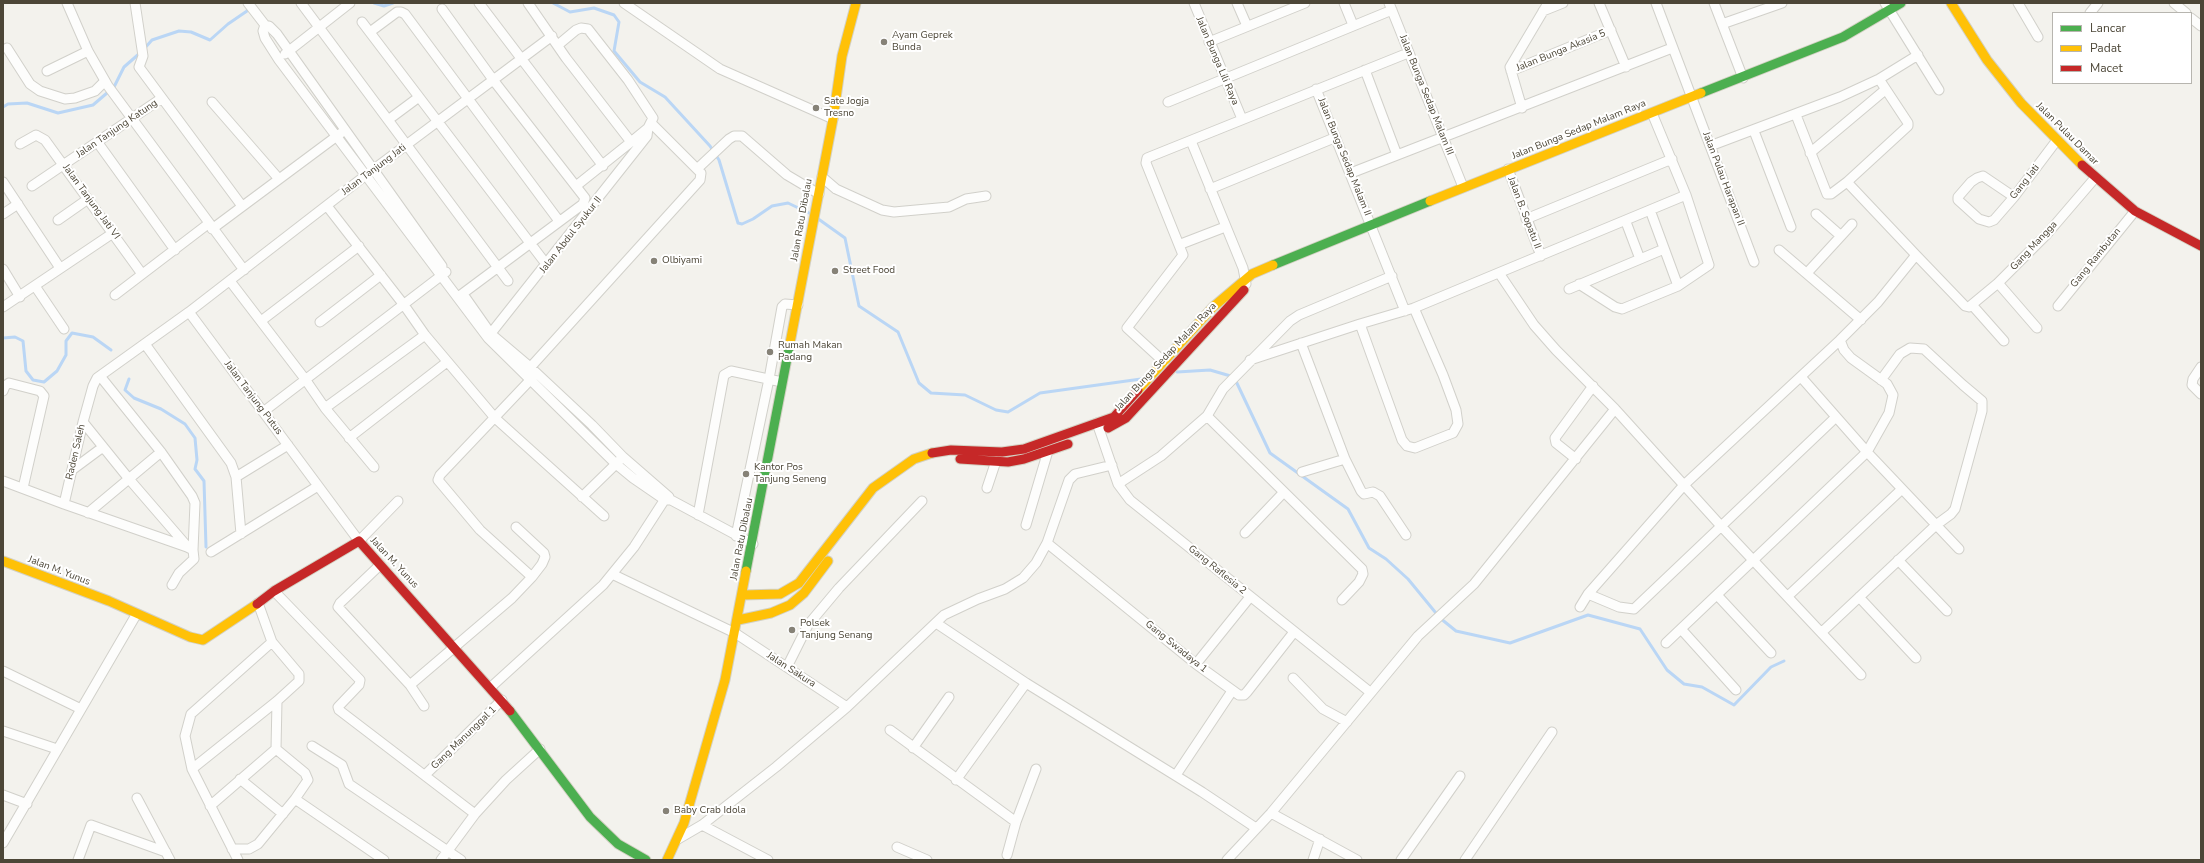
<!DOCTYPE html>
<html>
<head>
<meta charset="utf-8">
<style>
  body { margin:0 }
  #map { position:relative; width:2204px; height:863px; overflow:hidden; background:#f3f2ed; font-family:"Nunito Sans",sans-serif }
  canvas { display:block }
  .frame { position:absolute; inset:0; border:4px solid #4c4637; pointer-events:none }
  .legend { position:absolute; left:2052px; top:12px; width:140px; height:72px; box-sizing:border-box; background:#fff; border:1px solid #b7b5af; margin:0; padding:5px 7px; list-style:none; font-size:12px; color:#4c4637 }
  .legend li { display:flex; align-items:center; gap:8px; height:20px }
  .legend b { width:20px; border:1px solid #b7b5af }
</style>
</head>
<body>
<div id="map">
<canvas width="2204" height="863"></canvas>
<div class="frame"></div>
<ul class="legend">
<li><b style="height:5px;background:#4caf50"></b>Lancar</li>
<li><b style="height:5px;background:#ffc107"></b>Padat</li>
<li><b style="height:5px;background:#c62828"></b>Macet</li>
</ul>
</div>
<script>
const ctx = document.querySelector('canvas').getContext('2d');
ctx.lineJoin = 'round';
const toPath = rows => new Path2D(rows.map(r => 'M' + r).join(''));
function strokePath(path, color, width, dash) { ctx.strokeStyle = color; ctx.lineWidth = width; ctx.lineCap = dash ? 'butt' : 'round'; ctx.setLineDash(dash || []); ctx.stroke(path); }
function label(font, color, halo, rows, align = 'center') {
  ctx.font = font + ' "Nunito Sans",sans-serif'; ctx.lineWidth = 4; ctx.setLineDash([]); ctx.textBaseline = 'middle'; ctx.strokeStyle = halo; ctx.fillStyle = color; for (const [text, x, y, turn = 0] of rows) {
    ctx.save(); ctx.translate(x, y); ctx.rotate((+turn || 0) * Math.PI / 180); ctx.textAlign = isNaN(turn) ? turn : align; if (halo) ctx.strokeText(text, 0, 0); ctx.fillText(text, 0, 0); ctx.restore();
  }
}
const stream = toPath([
  [374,3,384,6,393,3],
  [553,3,570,12,594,8,614,15,619,22,614,51,640,82,665,97,710,146,719,160,738,223,742,224,753,219,772,206,788,203,811,214],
  [144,49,152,40,179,31,191,32,210,40,228,24,247,11,248,7],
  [3,107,8,104,27,103,58,113,93,105,114,87,124,67,140,53],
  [817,218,845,238,859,306,898,332,919,383,931,393,965,395,996,410,1008,412,1040,393,1141,379],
  [3,338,15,337,23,341,26,371,33,380,44,382,57,371,66,355,66,341,72,333,93,337,111,350],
  [1177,372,1210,370,1234,377,1270,453,1348,509,1369,548,1386,559,1408,579,1440,618,1456,631,1510,643,1588,615,1640,629,1667,670,1684,684,1702,687,1734,705,1771,667,1784,661],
  [129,379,125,390,134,398,161,409,185,424,195,438,197,460,195,469,204,481,206,547]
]);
const street = toPath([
  [67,3,88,51,108,86,244,270],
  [135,3,143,56,139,67,242,206],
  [248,3,265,25,269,26,277,34,442,266],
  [301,3,508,281],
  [479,3,603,166],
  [528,3,566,58,631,142],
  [624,3,720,69,833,119],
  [1194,3,1242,119],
  [1237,3,1247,26],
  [1344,3,1353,25],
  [1389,3,1463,187],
  [1599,3,1626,67],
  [1656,3,1754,262],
  [1714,3,1743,78],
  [1885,3,1939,90],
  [2018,3,2038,37],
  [2174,3,2186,13],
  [442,9,494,81,585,198,583,204,458,297],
  [1543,11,1563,3],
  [2090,13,2098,3],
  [2191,18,2201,26],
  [362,22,543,260],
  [1722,24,1782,3],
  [265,25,263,31,265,38,279,60,488,338,616,464,633,478,665,500,671,500,753,544],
  [370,32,397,12,401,12,405,14,559,221],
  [1209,42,1305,3],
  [558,45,576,30,581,28,588,29,628,80,653,118,648,128,631,142,576,186],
  [7,48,30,84,40,91,65,99,75,98,95,91,105,81],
  [285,54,350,3],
  [1365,70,1397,155],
  [47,71,88,51],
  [1511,71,1611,30],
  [1316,89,1405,311],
  [212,102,279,179],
  [1168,102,1392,10],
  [1522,108,1510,67,1548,3],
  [1796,115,1827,194,1831,194,1847,182,1908,126,1908,123,1879,79],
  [388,120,419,97],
  [1754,131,1791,227],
  [1191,141,1243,268,1246,284],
  [98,143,175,250],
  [20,144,36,135,45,140,142,274],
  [1710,146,1840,97,1879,79,1918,55],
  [1810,153,1885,90],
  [697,169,729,139,734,136,742,136,787,175,819,194],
  [1508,169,1541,256],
  [1351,173,1672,48],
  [822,177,836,189,882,210,894,212,949,207,966,199,986,196],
  [3,182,60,268],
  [1847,182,1916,255,1965,306,1969,307,1998,283,2047,234,2095,178],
  [32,186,162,98],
  [1210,189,1334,138],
  [2014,197,1983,176,1977,178,1971,182,1958,197,1958,200,1979,219,1989,222,1994,220,2014,197,2057,140],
  [327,206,404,305,425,335,495,418,604,516],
  [1650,210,1678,286],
  [3,214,18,204],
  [1816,214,1841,236],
  [1526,219,1672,159],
  [58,220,88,199],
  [1626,222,1640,259],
  [212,229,341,133],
  [1181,244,1225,227],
  [1779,250,1861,320],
  [3,269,20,297],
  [1499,273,1534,325,1556,350,1615,409,1721,526,1861,675],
  [1807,273,1852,224],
  [230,281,305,379,325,408,374,467],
  [1998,283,2037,328],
  [1579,284,1615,307,1622,309,1678,286,1709,265,1686,195,1652,113],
  [35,286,64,329],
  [1569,289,1664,249],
  [115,295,208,224],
  [465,297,491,334,530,367,592,425,623,457,669,497],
  [1973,306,2004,341],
  [2058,306,2135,211],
  [3,307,113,233],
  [189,312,359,541,398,501],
  [261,321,359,246],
  [320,322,381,275],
  [1360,324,1402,440,1407,446,1415,448,1453,433,1458,424,1456,410,1443,375,1414,308],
  [488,337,647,136,648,128],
  [1301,343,1345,459,1361,491,1364,494,1373,492,1380,496,1406,535],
  [145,344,231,463,236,477,241,534],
  [1250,360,1360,324,1414,308,1686,195],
  [1164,362,1127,328,1183,255,1146,163,1147,158,1408,53],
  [2201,367,2193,379,2192,385,2201,394],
  [527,371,700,180,701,173,651,123],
  [100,376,161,452,192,496,195,503,193,550],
  [1801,377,1867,452,1959,549],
  [3,391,5,386,9,383,40,391,44,396,23,488],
  [325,408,425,335],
  [263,412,446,272],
  [1207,416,1362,569,1363,574,1359,582,1342,600],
  [83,422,129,479,186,545],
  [1097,423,1118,484,1130,500,1370,692],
  [349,438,447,362],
  [1576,459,1556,443,1555,438,1593,386],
  [72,470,103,447],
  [1302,472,1345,459],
  [236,477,288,445],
  [3,481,64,504,83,422,93,386,97,378,189,312,366,175,552,36],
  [1118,484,1161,456,1207,416,1223,389,1290,321,1299,315,1392,276],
  [987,488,996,461],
  [582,497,620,460],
  [64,504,187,547,193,550,194,559,179,573,172,585],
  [88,513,161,452],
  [698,515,724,375,731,371,782,382],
  [1026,525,1048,451],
  [516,527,544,553,545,557,542,564,532,577],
  [1245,533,1284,492],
  [736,536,769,379,782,307,785,304,798,305],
  [1047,543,1196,664,1239,695,1244,695,1247,692,1294,632],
  [211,552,318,486],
  [1898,560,1947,611],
  [380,565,340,603,338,607,410,685,424,706],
  [612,574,735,633,847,707],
  [274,591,360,680,359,685,338,707,339,710,475,814],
  [1588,594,1619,607,1634,609,1836,417],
  [1717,595,1771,653],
  [1788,596,1902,489],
  [1859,597,1916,658],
  [1580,607,1588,594,1684,485,1840,340],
  [936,623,1026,683,1202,792,1256,828],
  [1681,629,1736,690],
  [1822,632,1936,525,1951,514,1955,509,1982,411,1982,401,1963,385,1924,349,1910,348,1900,354,1881,380],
  [1666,643,1867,452,1889,413,1893,395,1887,384,1851,358,1844,350,1840,340,1878,302,1916,255],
  [1196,664,1250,597],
  [787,667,808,625,839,588,922,501],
  [3,671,81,709],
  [1293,678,1323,709,1347,722],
  [410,685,512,598,532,577,480,530,438,480,440,475,534,376],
  [491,687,603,585,634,547,667,496],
  [890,730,1016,822],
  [3,731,57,749],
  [312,746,342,765,349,784,461,860],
  [913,748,949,697],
  [192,769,277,701,299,681,299,674,272,642,258,603],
  [425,775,502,700],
  [1176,775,1232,691],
  [240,779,283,814],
  [956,780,1026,683],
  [3,795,27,804],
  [137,798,170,860],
  [295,799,384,860],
  [210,806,276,749],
  [1271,813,1357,860],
  [702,825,768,860],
  [678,839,702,825,776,767,847,707,944,615,978,599,1005,589,1023,578,1036,563,1047,543,1069,480,1075,474,1112,465],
  [3,843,136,615],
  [897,847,927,860],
  [232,849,249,849,258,844,295,799,308,780,305,773,276,749,277,701],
  [1007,855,1016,822,1036,769],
  [78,860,91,825,166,852],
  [238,860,192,769,185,736,191,714,272,642],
  [441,860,475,814,506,780,540,749],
  [1227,860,1271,813,1418,636,1474,584,1615,409],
  [1313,860,1320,839],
  [1401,860,1460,776],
  [1465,860,1552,732]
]);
const fast = toPath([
  [1701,93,1843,37,1901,3],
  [1273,265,1430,201],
  [746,571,790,343],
  [510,711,590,817,618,844,646,860]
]);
const slow = toPath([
  [1951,3,1987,60,2021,103,2082,165],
  [1430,201,1701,93],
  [790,343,833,119,842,56,856,3],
  [1138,390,1213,307,1252,274,1273,265],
  [3,561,109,601,190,637,203,640,257,604],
  [743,595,780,594,799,583,873,488,914,459,932,453],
  [738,620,771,613,790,605,804,593,828,561],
  [667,860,684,823,725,680,746,571]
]);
const jam = toPath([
  [2082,165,2135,211,2201,246],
  [1108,428,1126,418,1244,290],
  [932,453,951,450,1002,452,1024,449,1114,417,1138,390],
  [960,459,1008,462,1024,459,1068,444],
  [257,604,274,591,359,541,510,711]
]);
const markers = [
  [884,42,4,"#868277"],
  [816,108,4,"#868277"],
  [654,261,4,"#868277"],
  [835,271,4,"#868277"],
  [770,352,4,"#868277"],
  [746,474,4,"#868277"],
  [792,630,4,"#868277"],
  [666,811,4,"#868277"]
];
const poiNames = [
  ["Ayam Geprek",892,36],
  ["Bunda",892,48],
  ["Sate Jogja",824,102],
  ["Tresno",824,114],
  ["Olbiyami",662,261],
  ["Street Food",843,271],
  ["Rumah Makan",778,346],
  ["Padang",778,358],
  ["Kantor Pos",754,468],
  ["Tanjung Seneng",754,480],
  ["Polsek",800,624],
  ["Tanjung Senang",800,636],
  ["Baby Crab Idola",674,811]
];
const streetNames = [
  ["Jalan Bunga Akasia 5",1561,51,-22],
  ["Jalan Bunga Lili Raya",1217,61,67],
  ["Jalan Bunga Sedap Malam III",1426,95,68],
  ["Jalan Tanjung Katung",117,129,-34],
  ["Jalan Bunga Sedap Malam Raya",1579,130,-22],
  ["Jalan Pulau Damar",2067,134,45],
  ["Jalan Bunga Sedap Malam II",1344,157,68],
  ["Jalan Tanjung Jati",374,170,-37],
  ["Jalan Pulau Harapan II",1723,179,69],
  ["Gang Jati",2025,182,-52],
  ["Jalan Tanjung Jati VI",91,202,54],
  ["Jalan B. Sopatu II",1524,213,69],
  ["Jalan Ratu Dibalau",802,220,-80],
  ["Jalan Abdul Syukur II",571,235,-52],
  ["Gang Mangga",2034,246,-47],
  ["Gang Rambutan",2096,258,-51],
  ["Jalan Bunga Sedap Malam Raya",1166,357,-47],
  ["Jalan Tanjung Putus",253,398,53],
  ["Raden Saleh",76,452,-77],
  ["Jalan Ratu Dibalau",742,539,-79],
  ["Jalan M. Yunus",394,563,47],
  ["Gang Raflesia 2",1217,570,39],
  ["Jalan M. Yunus",59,571,21],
  ["Gang Swadaya 1",1176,647,39],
  ["Jalan Sakura",791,670,33],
  ["Gang Manunggal 1",464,738,-44]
];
strokePath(stream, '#bad6f5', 3);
strokePath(street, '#d1d0ca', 11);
strokePath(fast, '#d3d1c3', 11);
strokePath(slow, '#d3d1c3', 11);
strokePath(jam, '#d3d1c3', 11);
strokePath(street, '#fdfdfc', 9);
strokePath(fast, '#4caf50', 9);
strokePath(slow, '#ffc107', 9);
strokePath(jam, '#c62828', 9);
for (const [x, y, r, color] of markers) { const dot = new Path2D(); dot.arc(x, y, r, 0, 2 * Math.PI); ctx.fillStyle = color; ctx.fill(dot); strokePath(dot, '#fff', 1.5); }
label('10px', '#4c4637', '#fff', poiNames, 'left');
label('10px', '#4c4637', '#fff', streetNames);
</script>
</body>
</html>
